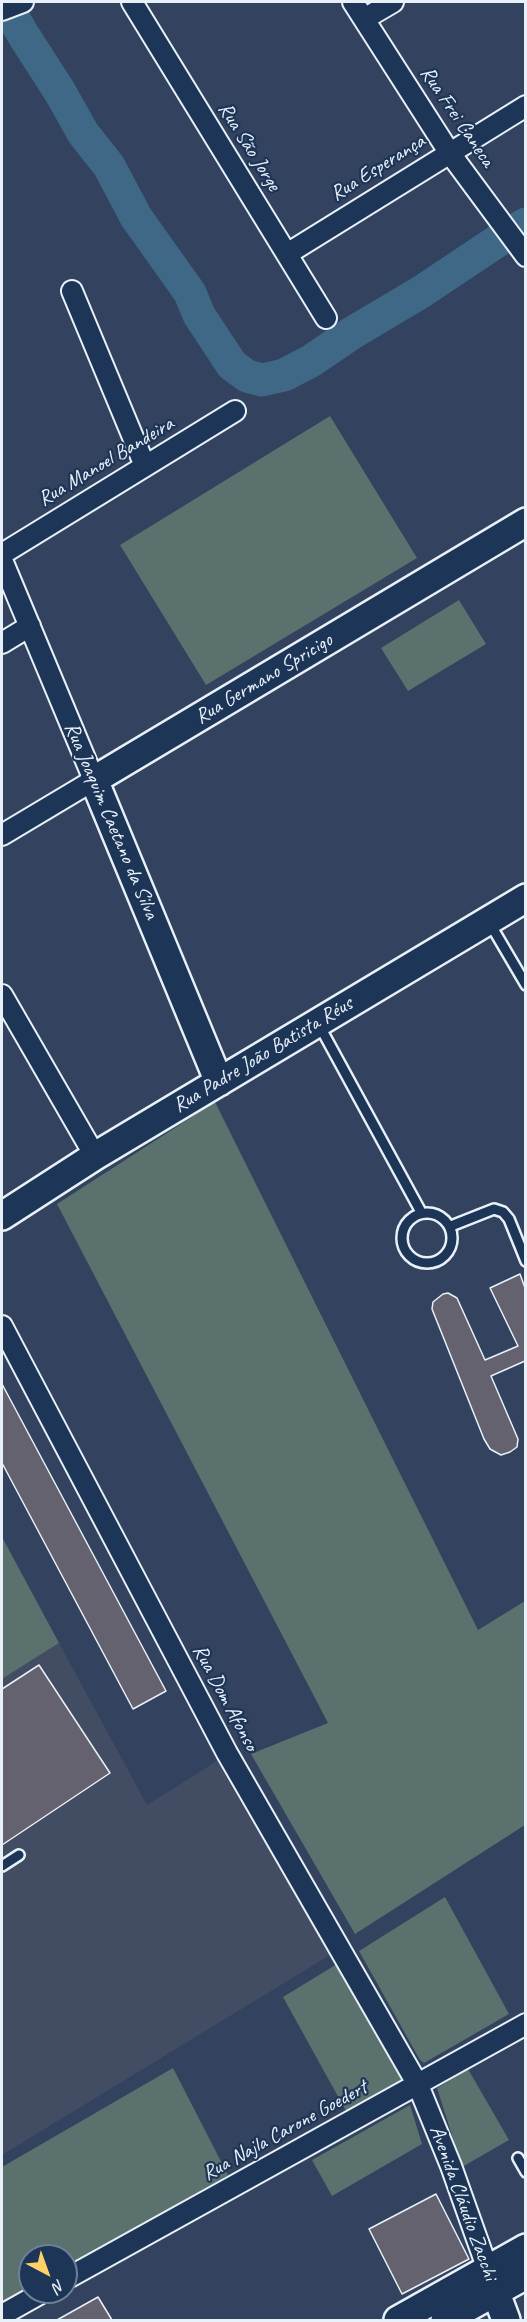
<!DOCTYPE html>
<html>
<head>
<meta charset="utf-8">
<style>
  body { margin:0 }
  #map { position:relative; width:527px; height:2322px; overflow:hidden; background:#33425e; font-family:Caveat,sans-serif }
  canvas { display:block }
  .frame { position:absolute; inset:0; border:3px solid #e8f1f8; pointer-events:none }
  .north { position:absolute; left:18px; top:2244px; width:60px; height:60px; box-sizing:border-box; background:#1d3557; border:2px solid #6e8097; border-radius:50%; rotate:139deg; font-size:16px; font-weight:700; line-height:24px; text-align:center; color:#e8f1f8 }
  .north::after { content:''; display:block; margin:auto; width:21px; height:27px; background:#ffd166; clip-path:polygon(50% 0,100% 100%,50% 72%,0 100%) }
</style>
</head>
<body>
<div id="map">
<canvas width="527" height="2322"></canvas>
<div class="frame"></div>
<div class="north">N</div>
</div>
<script>
const ctx = document.querySelector('canvas').getContext('2d');
ctx.lineJoin = 'round';
function fillPath(path, color) { ctx.fillStyle = color; ctx.fill(path, 'evenodd'); }
const toPath = rows => new Path2D(rows.map(r => 'M' + r).join(''));
function strokePath(path, color, width, dash) { ctx.strokeStyle = color; ctx.lineWidth = width; ctx.lineCap = dash ? 'butt' : 'round'; ctx.setLineDash(dash || []); ctx.stroke(path); }
function label(font, color, halo, rows, align = 'center') {
  ctx.font = font + ' Caveat,sans-serif'; ctx.lineWidth = 4.5; ctx.setLineDash([]); ctx.textBaseline = 'middle'; ctx.strokeStyle = halo; ctx.fillStyle = color; for (const [text, x, y, turn = 0] of rows) {
    ctx.save(); ctx.translate(x, y); ctx.rotate((+turn || 0) * Math.PI / 180); ctx.textAlign = isNaN(turn) ? turn : align; if (halo) ctx.strokeText(text, 0, 0); ctx.fillText(text, 0, 0); ctx.restore();
  }
}
const built = toPath([
  [59,1643,147,1805,217,1761,330,1955,2,2155,2,1679]
]);
const green = toPath([
  [330,416,417,558,206,685,120,545],
  [459,600,486,644,408,691,381,648],
  [215,1102,478,1630,525,1601,525,1825,355,1934,251,1754,328,1723,57,1204],
  [2,1537,59,1643,2,1679],
  [445,1897,509,2014,424,2063,420,2060,359,1951],
  [337,1964,400,2068,402,2080,346,2111,283,1997],
  [173,2068,228,2175,66,2267,66,2256,30,2256,30,2288,2,2303,2,2167],
  [468,2069,509,2140,462,2167,437,2088],
  [410,2105,422,2144,332,2196,312,2160]
]);
const river = toPath([
  [4,2,24,36,60,92,83,133,109,166,136,217,190,293,199,315,232,365,247,376,262,380,284,375,311,361,352,333,421,292,499,240],
  [522,226,526,224]
]);
const building = toPath([
  [520,1274,525,1288,525,1363,525,1361,491,1376,518,1439,517,1447,510,1452,501,1455,490,1449,484,1439,432,1309,433,1302,443,1294,448,1293,457,1298,485,1360,518,1346,490,1288,520,1274],
  [2,1384,166,1691,133,1709,2,1463,2,1384],
  [39,1665,110,1773,2,1845,2,1689,39,1665],
  [436,2194,469,2259,402,2294,369,2229,436,2194],
  [98,2297,112,2320,57,2320,98,2297]
]);
const lane = toPath([
  [489,922,526,985],
  [319,1025,421,1212],
  '402 1238a25 25 0 1 1 50 0a25 25 0 1 1-50 0Z',
  [451,1226,494,1209,503,1212,509,1219,526,1261],
  [2,1866,19,1855],
  [518,2158,526,2172]
]);
const street = toPath([
  [132,2,326,318],
  [353,2,449,152,526,256],
  [2,10,23,2],
  [364,19,393,2],
  [287,254,526,106],
  [72,291,145,466],
  [2,554,235,411],
  [2,560,94,780,2,835],
  [2,643,30,626],
  [2,995,95,1156],
  [2,1326,227,1753,418,2085,451,2166,488,2270],
  [66,2279,526,2024],
  [2,2315,43,2292]
]);
const secondary = toPath([
  [219,1082,94,780,526,522],
  [2,1216,95,1156,526,898],
  [490,2277,506,2320],
  [398,2320,526,2248],
  [445,2320,526,2275]
]);
const streetNames = [
  ["Rua Frei Caneca",457,117,56],
  ["Rua São Jorge",249,147,58],
  ["Rua Esperança",378,168,-32],
  ["Rua Manoel Bandeira",106,462,-31],
  ["Rua Germano Spricigo",264,679,-31],
  ["Rua Joaquim Caetano da Silva",111,821,67],
  ["Rua Padre João Batista Réus",263,1055,-31],
  ["Rua Dom Afonso",225,1698,62],
  ["Rua Najla Carone Goedert",285,2131,-29],
  ["Avenida Cláudio Zacchi",463,2203,70]
];
fillPath(built, '#424c63');
fillPath(green, '#5a716d');
strokePath(river, '#3e6885', 33);
fillPath(building, '#656270');
strokePath(building, '#e8f1f8', 1.5);
strokePath(lane, '#e8f1f8', 14);
strokePath(street, '#e8f1f8', 24);
strokePath(secondary, '#e8f1f8', 32);
strokePath(lane, '#1d3557', 9);
strokePath(street, '#1d3557', 20);
strokePath(secondary, '#1d3557', 27);
label('21px', '#e8f1f8', '#1d3557', streetNames);
</script>
</body>
</html>
